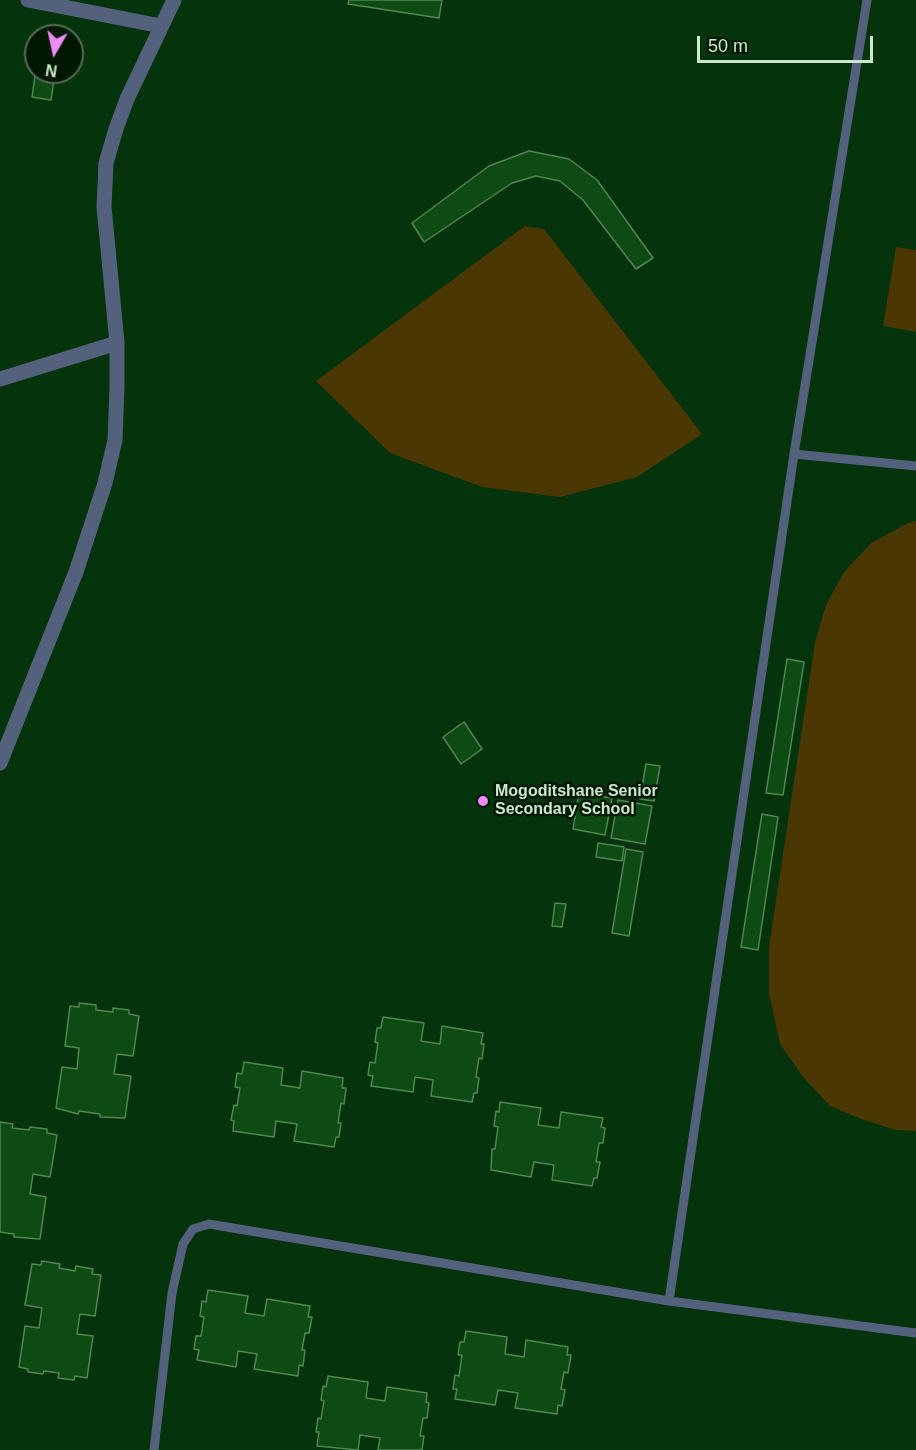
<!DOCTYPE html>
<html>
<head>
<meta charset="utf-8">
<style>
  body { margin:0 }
  #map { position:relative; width:916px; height:1450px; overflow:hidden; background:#05330b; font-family:Arial,sans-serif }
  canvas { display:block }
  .north { position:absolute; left:24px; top:24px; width:60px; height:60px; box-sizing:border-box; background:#021803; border:2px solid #536c53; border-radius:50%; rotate:189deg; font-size:16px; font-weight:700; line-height:24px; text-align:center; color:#cceacb }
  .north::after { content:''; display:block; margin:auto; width:21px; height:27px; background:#ef8bf6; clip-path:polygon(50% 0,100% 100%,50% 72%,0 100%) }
  .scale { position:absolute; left:697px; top:36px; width:176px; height:27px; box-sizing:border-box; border:3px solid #cceacb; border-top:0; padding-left:8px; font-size:18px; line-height:21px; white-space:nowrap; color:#cceacb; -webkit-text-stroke:4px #021803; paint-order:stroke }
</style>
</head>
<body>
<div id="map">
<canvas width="916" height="1450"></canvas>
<div class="north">N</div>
<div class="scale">50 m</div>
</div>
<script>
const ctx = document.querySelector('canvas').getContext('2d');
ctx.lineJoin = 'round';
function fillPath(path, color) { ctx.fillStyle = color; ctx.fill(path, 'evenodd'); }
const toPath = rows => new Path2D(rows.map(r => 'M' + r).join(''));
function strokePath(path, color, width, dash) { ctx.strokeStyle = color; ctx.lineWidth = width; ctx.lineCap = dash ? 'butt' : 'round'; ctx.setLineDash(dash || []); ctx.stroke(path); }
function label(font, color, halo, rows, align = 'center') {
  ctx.font = font + ' Arial,sans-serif'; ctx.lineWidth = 5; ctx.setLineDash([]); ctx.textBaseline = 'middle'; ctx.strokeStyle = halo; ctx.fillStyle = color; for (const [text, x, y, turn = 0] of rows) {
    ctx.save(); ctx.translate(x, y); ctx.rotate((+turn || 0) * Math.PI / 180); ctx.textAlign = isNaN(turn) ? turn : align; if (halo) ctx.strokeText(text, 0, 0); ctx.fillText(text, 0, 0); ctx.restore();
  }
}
const green = toPath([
  [525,226,544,229,702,434,637,477,560,497,482,487,390,453,316,381],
  [896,247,916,250,916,332,883,326],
  [916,521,916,1131,896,1130,861,1119,830,1106,803,1077,780,1044,769,994,769,947,815,642,826,605,844,572,871,543,908,523]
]);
const building = toPath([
  [349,0,442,0,439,18,348,4,349,0],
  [35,76,54,79,51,100,32,97,35,76],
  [529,151,569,159,597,180,653,258,636,269,583,200,560,181,536,176,512,183,424,242,412,223,489,166,529,151],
  [787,659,804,662,783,795,766,793,787,659],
  [464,722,482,749,461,764,443,737,464,722],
  [646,764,660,766,654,801,640,799,646,764],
  [579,793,612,798,605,835,573,829,579,793],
  [618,800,652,806,645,844,611,838,618,800],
  [762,814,778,817,758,950,741,947,762,814],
  [598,843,624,847,622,861,596,857,598,843],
  [626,849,643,852,629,936,612,933,626,849],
  [555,903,566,904,562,927,552,926,555,903],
  [79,1003,96,1005,96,1010,113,1012,113,1008,129,1010,129,1014,139,1016,133,1056,117,1054,114,1074,131,1076,125,1118,100,1117,100,1114,79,1111,78,1114,56,1108,62,1067,77,1069,79,1048,65,1046,70,1006,79,1007,79,1003],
  [383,1017,424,1023,421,1041,440,1044,442,1026,483,1033,481,1044,484,1044,482,1059,479,1058,476,1077,479,1078,477,1093,474,1093,472,1102,431,1096,433,1080,415,1077,413,1092,371,1086,373,1076,368,1075,370,1062,375,1063,378,1043,375,1042,377,1028,381,1028,383,1017],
  [244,1062,283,1068,281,1085,300,1088,302,1071,343,1078,342,1088,346,1088,344,1104,341,1103,338,1123,341,1123,339,1137,336,1137,334,1147,294,1141,297,1124,276,1121,274,1137,233,1131,234,1121,231,1120,234,1105,237,1106,240,1088,235,1087,237,1073,242,1074,244,1062],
  [500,1102,541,1108,538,1125,559,1128,561,1112,603,1118,601,1127,605,1128,603,1143,599,1143,596,1162,600,1162,597,1178,594,1178,592,1186,552,1180,554,1165,534,1162,531,1177,491,1170,492,1149,495,1149,498,1127,494,1126,496,1111,499,1112,500,1102],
  [0,1122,13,1124,12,1128,29,1130,30,1127,47,1129,47,1133,57,1135,50,1177,33,1174,30,1194,46,1197,40,1239,14,1237,14,1234,0,1232,0,1122],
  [42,1261,60,1264,59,1268,75,1271,76,1266,93,1269,92,1274,101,1275,95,1316,80,1314,77,1334,93,1336,87,1378,75,1376,74,1380,58,1378,59,1373,44,1371,43,1374,28,1372,28,1369,19,1367,25,1326,39,1328,42,1308,25,1305,32,1264,41,1265,42,1261],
  [208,1290,248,1296,245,1313,264,1316,267,1299,310,1306,308,1317,312,1317,309,1333,305,1333,302,1350,305,1350,303,1366,299,1365,298,1376,254,1369,257,1354,238,1351,236,1367,197,1360,199,1350,194,1349,196,1336,201,1336,204,1317,200,1316,202,1301,206,1302,208,1290],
  [466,1331,507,1337,505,1354,524,1357,526,1340,568,1347,567,1355,571,1355,568,1373,564,1372,561,1389,565,1390,562,1406,558,1405,557,1414,515,1408,518,1393,498,1390,495,1405,455,1399,457,1389,453,1389,455,1375,459,1376,462,1355,458,1355,460,1342,464,1342,466,1331],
  [328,1376,368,1382,366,1398,385,1401,387,1387,427,1393,426,1402,429,1403,427,1418,423,1418,420,1436,424,1436,422,1450,378,1450,380,1438,360,1435,358,1450,317,1446,319,1432,316,1432,318,1418,321,1419,324,1401,321,1400,323,1386,326,1387,328,1376]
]);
const service = toPath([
  [794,454,916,466],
  [669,1301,794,454,867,0],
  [154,1450,172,1293,183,1244,193,1229,209,1224,669,1301,916,1333]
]);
const minor = toPath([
  [28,0,161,26],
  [0,379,117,343],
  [0,763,76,572,105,483,115,440,117,387,117,343,104,207,106,163,116,129,127,99,174,0]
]);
const markers = [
  [483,801,6,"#ef8bf6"]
];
const poiNames = [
  ["Mogoditshane Senior",495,792],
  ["Secondary School",495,810]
];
fillPath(green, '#4b3704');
fillPath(building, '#0d4a14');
strokePath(building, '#4f8850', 1.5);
strokePath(service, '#54617c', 9);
strokePath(minor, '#54617c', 15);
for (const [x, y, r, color] of markers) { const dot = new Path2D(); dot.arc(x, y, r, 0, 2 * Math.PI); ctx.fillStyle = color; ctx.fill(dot); strokePath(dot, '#021803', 2); }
label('bold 16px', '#cceacb', '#021803', poiNames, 'left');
</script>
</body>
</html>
